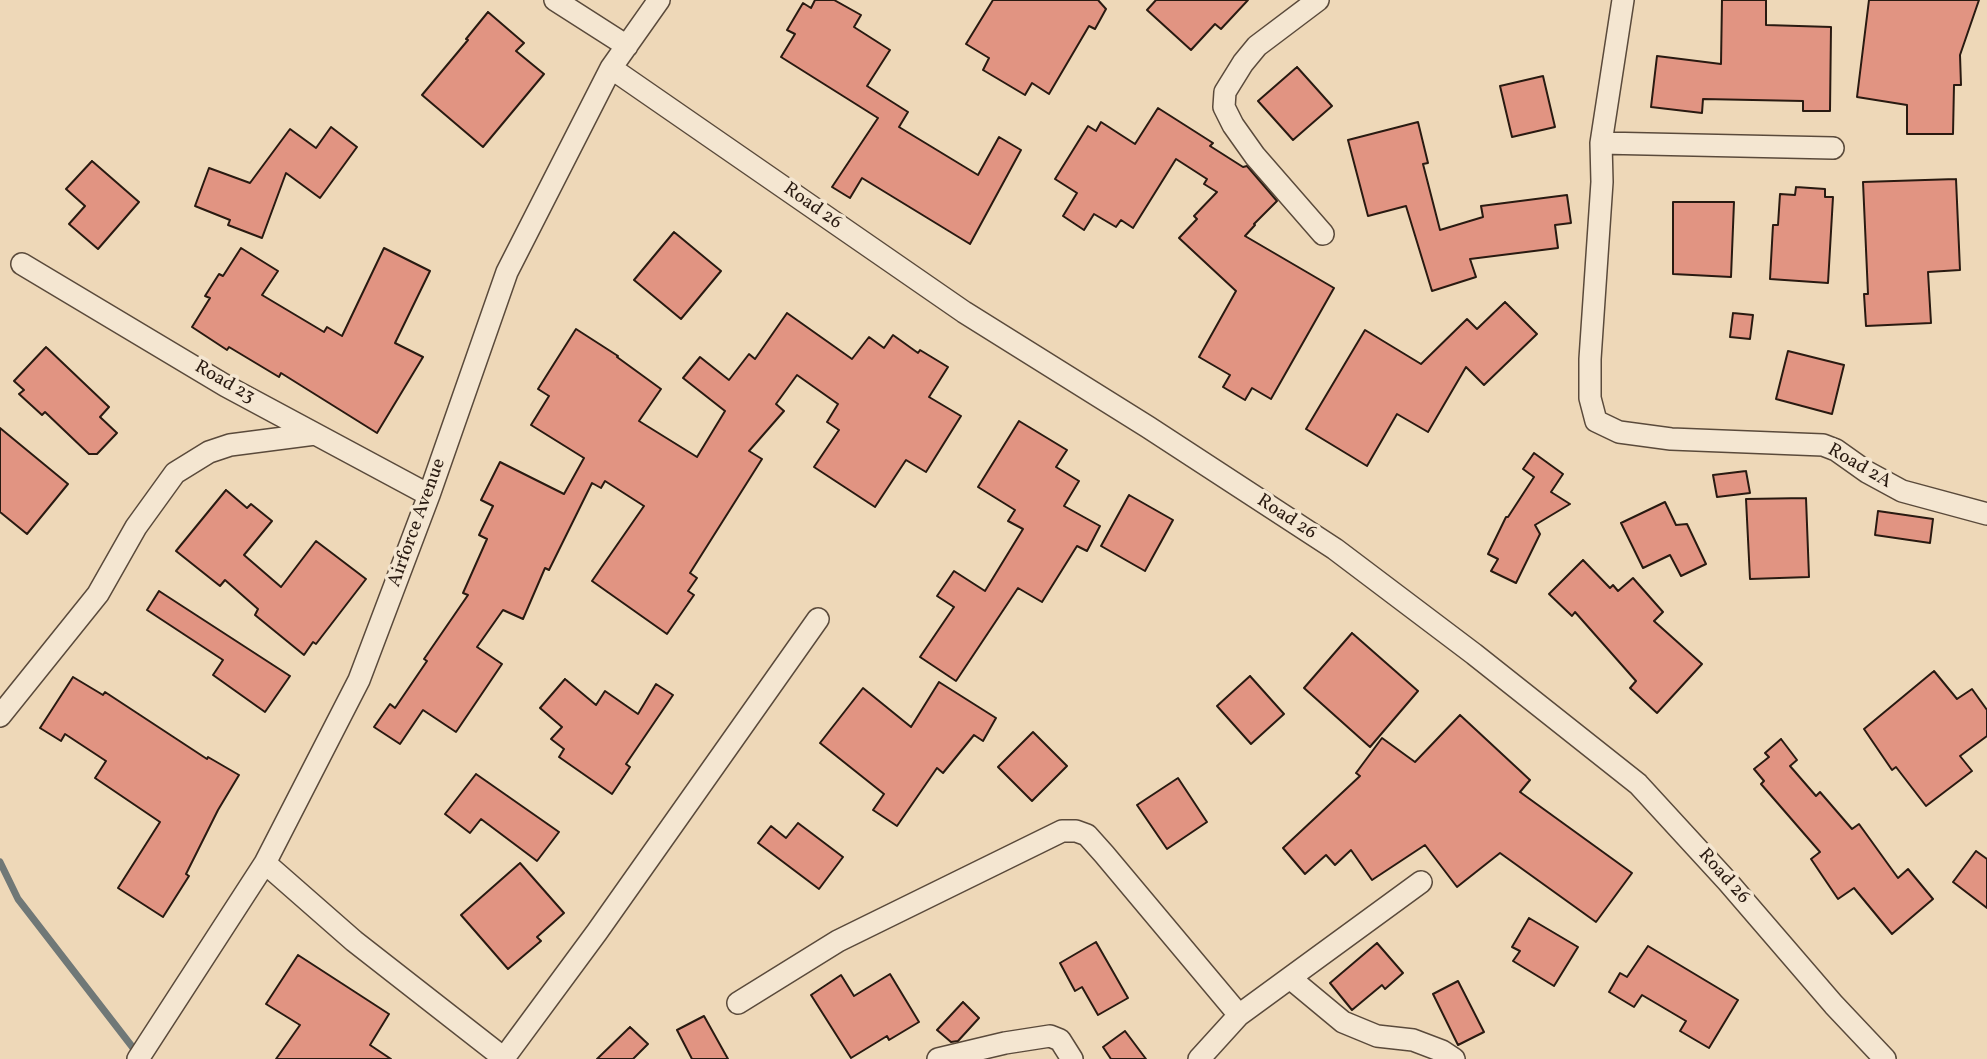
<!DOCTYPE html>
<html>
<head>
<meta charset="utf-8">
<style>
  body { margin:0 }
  canvas { display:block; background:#eed8b8 }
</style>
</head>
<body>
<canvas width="1987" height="1059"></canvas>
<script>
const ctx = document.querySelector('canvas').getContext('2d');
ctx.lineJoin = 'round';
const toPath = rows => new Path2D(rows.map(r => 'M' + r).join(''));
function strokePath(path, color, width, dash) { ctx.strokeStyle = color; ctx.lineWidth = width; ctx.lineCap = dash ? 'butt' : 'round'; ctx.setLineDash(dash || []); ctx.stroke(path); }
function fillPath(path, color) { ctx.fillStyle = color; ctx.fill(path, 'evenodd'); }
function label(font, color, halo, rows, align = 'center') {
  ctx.font = font + ' Vollkorn,serif'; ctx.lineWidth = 7; ctx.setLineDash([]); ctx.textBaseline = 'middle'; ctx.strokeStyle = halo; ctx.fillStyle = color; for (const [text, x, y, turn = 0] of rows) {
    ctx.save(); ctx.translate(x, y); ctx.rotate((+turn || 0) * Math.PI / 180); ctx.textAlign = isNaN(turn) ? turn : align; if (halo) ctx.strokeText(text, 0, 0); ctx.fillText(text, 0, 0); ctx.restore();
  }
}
const stream = toPath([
  [0,862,18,899,137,1053]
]);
const building = toPath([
  [815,0,834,0,861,15,854,27,890,50,867,86,908,112,899,127,978,175,999,137,1021,150,970,244,862,178,850,198,832,187,878,118,781,57,795,34,787,30,803,3,811,8,815,0],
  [993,0,1098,0,1106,9,1095,29,1089,26,1049,94,1032,83,1025,95,983,70,989,58,966,44,993,0],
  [1156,0,1248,0,1221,29,1215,24,1191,50,1147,10,1156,0],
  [1722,0,1766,0,1766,25,1831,27,1830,111,1803,111,1803,101,1703,99,1702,113,1651,107,1657,56,1721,64,1722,0],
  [1869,0,1979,0,1960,55,1961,85,1954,85,1953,134,1907,134,1907,105,1857,97,1869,0],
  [488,12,524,43,516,51,544,74,483,147,422,95,468,40,466,39,488,12],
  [1297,67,1332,106,1293,140,1258,101,1297,67],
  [1543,76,1555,127,1512,137,1500,86,1543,76],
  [1158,108,1213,143,1210,146,1243,167,1247,166,1277,201,1254,224,1255,225,1245,236,1334,288,1271,399,1252,388,1245,400,1223,387,1230,375,1199,357,1236,291,1179,238,1197,219,1194,216,1217,192,1204,184,1207,179,1176,159,1133,228,1121,220,1116,227,1094,214,1084,230,1063,216,1077,193,1055,179,1088,126,1096,131,1101,122,1135,144,1158,108],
  [1418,122,1428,163,1423,164,1440,230,1483,217,1481,206,1567,195,1571,223,1555,225,1558,248,1470,259,1476,277,1432,291,1406,206,1368,216,1348,140,1418,122],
  [331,127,357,147,320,198,286,173,262,238,228,225,230,220,195,206,209,168,250,183,290,129,316,148,331,127],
  [92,161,139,202,98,249,69,224,85,206,66,189,92,161],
  [1956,179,1960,270,1928,272,1931,323,1866,326,1864,294,1868,294,1863,182,1956,179],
  [1796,187,1825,189,1825,197,1833,197,1828,283,1770,279,1773,225,1778,225,1780,194,1795,195,1796,187],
  [1673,202,1734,202,1731,277,1673,274,1673,202],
  [674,232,721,271,681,319,634,280,674,232],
  [241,248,278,271,262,295,324,332,327,327,342,336,384,248,430,271,395,343,423,357,377,433,281,373,279,377,229,347,227,350,192,327,210,298,205,296,219,274,223,276,241,248],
  [1505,302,1537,334,1484,385,1466,367,1428,432,1397,414,1367,466,1306,429,1365,330,1421,364,1467,319,1477,329,1505,302],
  [787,313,852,359,869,337,884,348,893,335,918,353,920,350,948,367,929,397,961,416,926,472,906,460,875,507,814,467,839,430,827,422,838,404,797,375,776,404,784,411,749,451,762,459,690,573,697,578,688,591,694,595,667,634,592,581,644,506,605,481,601,488,592,483,549,570,545,568,523,619,503,610,477,647,502,664,456,732,423,710,400,744,374,727,390,704,395,708,427,661,424,659,468,595,463,593,487,539,479,535,493,506,481,500,500,462,564,494,584,458,531,425,549,396,538,389,576,329,618,356,617,357,661,389,639,421,697,457,725,411,683,378,700,357,729,380,749,354,755,359,787,313],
  [1733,313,1753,315,1750,339,1730,337,1733,313],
  [46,347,109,407,100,417,117,433,97,454,89,454,45,412,42,415,19,394,24,390,14,381,46,347],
  [1788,351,1844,365,1832,414,1776,399,1788,351],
  [1019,421,1067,450,1056,467,1079,481,1064,506,1100,526,1087,551,1077,546,1042,602,1018,588,956,681,920,657,954,607,937,596,954,571,985,591,1023,529,1008,521,1015,510,978,487,1019,421],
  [0,428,68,484,27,534,0,512,0,428],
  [1534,453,1563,474,1551,492,1570,504,1535,525,1540,534,1516,583,1491,571,1498,559,1488,554,1506,517,1508,517,1534,477,1523,469,1534,453],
  [1746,471,1750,493,1717,497,1713,475,1746,471],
  [226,490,247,508,251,504,272,521,244,555,281,587,316,541,366,579,316,644,313,642,304,655,255,615,258,609,225,580,220,586,176,551,226,490],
  [1129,495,1173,520,1145,571,1101,546,1129,495],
  [1806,498,1809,577,1750,579,1746,499,1806,498],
  [1665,502,1676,525,1687,524,1706,564,1681,576,1670,555,1643,568,1621,523,1665,502],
  [1878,511,1933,519,1930,543,1875,535,1878,511],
  [1583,560,1610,588,1613,585,1618,591,1633,578,1663,612,1654,621,1702,664,1657,713,1630,688,1636,681,1575,612,1572,616,1549,594,1583,560],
  [159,591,290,676,265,712,213,675,223,660,147,610,159,591],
  [1352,633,1418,691,1370,747,1304,688,1352,633],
  [1934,671,1957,699,1972,689,1987,710,1987,736,1960,756,1972,771,1926,806,1896,767,1892,770,1864,729,1934,671],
  [1250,676,1284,714,1251,744,1217,706,1250,676],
  [73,677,103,695,105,692,207,759,208,757,239,775,218,810,186,874,189,876,163,917,118,888,160,822,95,778,106,761,65,734,61,741,40,728,73,677],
  [565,679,596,705,605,691,638,714,656,684,673,695,626,764,630,767,612,794,559,757,564,749,551,739,562,727,540,708,565,679],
  [939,682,996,718,983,741,974,735,943,773,937,768,897,826,873,810,884,794,820,743,863,688,911,727,939,682],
  [1460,715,1530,780,1520,792,1632,873,1596,922,1500,853,1457,887,1425,845,1372,880,1351,850,1335,865,1326,855,1305,874,1283,848,1360,776,1356,773,1382,738,1415,762,1460,715],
  [1033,732,1067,766,1032,801,998,767,1033,732],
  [1781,739,1797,760,1790,766,1816,796,1820,792,1852,829,1859,824,1898,878,1908,869,1933,899,1892,934,1854,888,1838,899,1811,859,1820,852,1761,784,1764,781,1754,769,1769,757,1765,753,1781,739],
  [476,774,559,832,537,861,481,819,470,833,445,814,476,774],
  [1178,778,1207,822,1167,849,1137,805,1178,778],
  [798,823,843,857,819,889,758,843,771,826,786,838,798,823],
  [1976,851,1987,859,1987,908,1953,882,1976,851],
  [520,863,564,913,537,937,541,941,508,969,461,915,520,863],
  [1529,918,1578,947,1554,986,1513,961,1520,951,1512,947,1529,918],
  [1096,942,1128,998,1098,1015,1082,987,1075,991,1060,963,1096,942],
  [1377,943,1403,973,1385,989,1382,985,1352,1010,1330,983,1377,943],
  [1648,946,1738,1000,1709,1048,1680,1031,1686,1021,1642,995,1634,1007,1609,992,1620,973,1627,977,1648,946],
  [298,955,389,1014,370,1045,391,1059,276,1059,300,1025,266,1004,298,955],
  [890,974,919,1022,889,1040,887,1036,851,1058,811,995,841,975,854,996,890,974],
  [1458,981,1484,1032,1458,1045,1433,994,1458,981],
  [963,1002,979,1018,958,1041,951,1042,937,1030,963,1002],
  [704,1016,728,1059,692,1059,677,1030,704,1016],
  [630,1027,648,1044,633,1059,597,1059,630,1027],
  [1125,1031,1146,1059,1111,1059,1103,1047,1125,1031]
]);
const street = toPath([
  [555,0,627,46],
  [1318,0,1257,46,1243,63,1225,92,1224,107,1233,125,1255,156,1323,234],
  [1623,0,1601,143,1602,182,1590,359,1590,398,1596,421,1619,432,1671,439,1823,445,1836,450,1867,472,1902,491,1987,514],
  [611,68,964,312,1148,427,1335,549,1474,654,1638,784,1728,882,1834,1005,1885,1059],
  [1601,143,1833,148],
  [22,264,226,386,429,495],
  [0,716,98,594,136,527,175,473,209,452,230,445,315,434],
  [265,863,354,941,505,1059],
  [1290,978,1343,1022,1377,1036,1413,1040,1442,1051,1454,1059],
  [738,1003,838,941,1062,831,1076,831,1087,835,1104,854,1239,1015],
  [504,1058,597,932,818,619],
  [138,1059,265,863,359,680,429,495,507,272,611,68,659,0],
  [938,1059,1005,1043,1050,1036,1060,1040,1072,1059],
  [1199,1059,1239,1015,1421,882]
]);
const streetNames = [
  ["Road 26",812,207,35],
  ["Road 23",224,383,30],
  ["Road 2A",1859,467,30],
  ["Road 26",1286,518,33],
  ["Airforce Avenue",418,523,-70],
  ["Road 26",1723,877,48]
];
strokePath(stream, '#707877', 7);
fillPath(building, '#e19482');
strokePath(building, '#291a11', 2);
strokePath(street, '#5a4a3b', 24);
strokePath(street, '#f4e6d1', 21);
label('19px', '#291a11', '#f4e6d1', streetNames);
</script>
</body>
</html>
